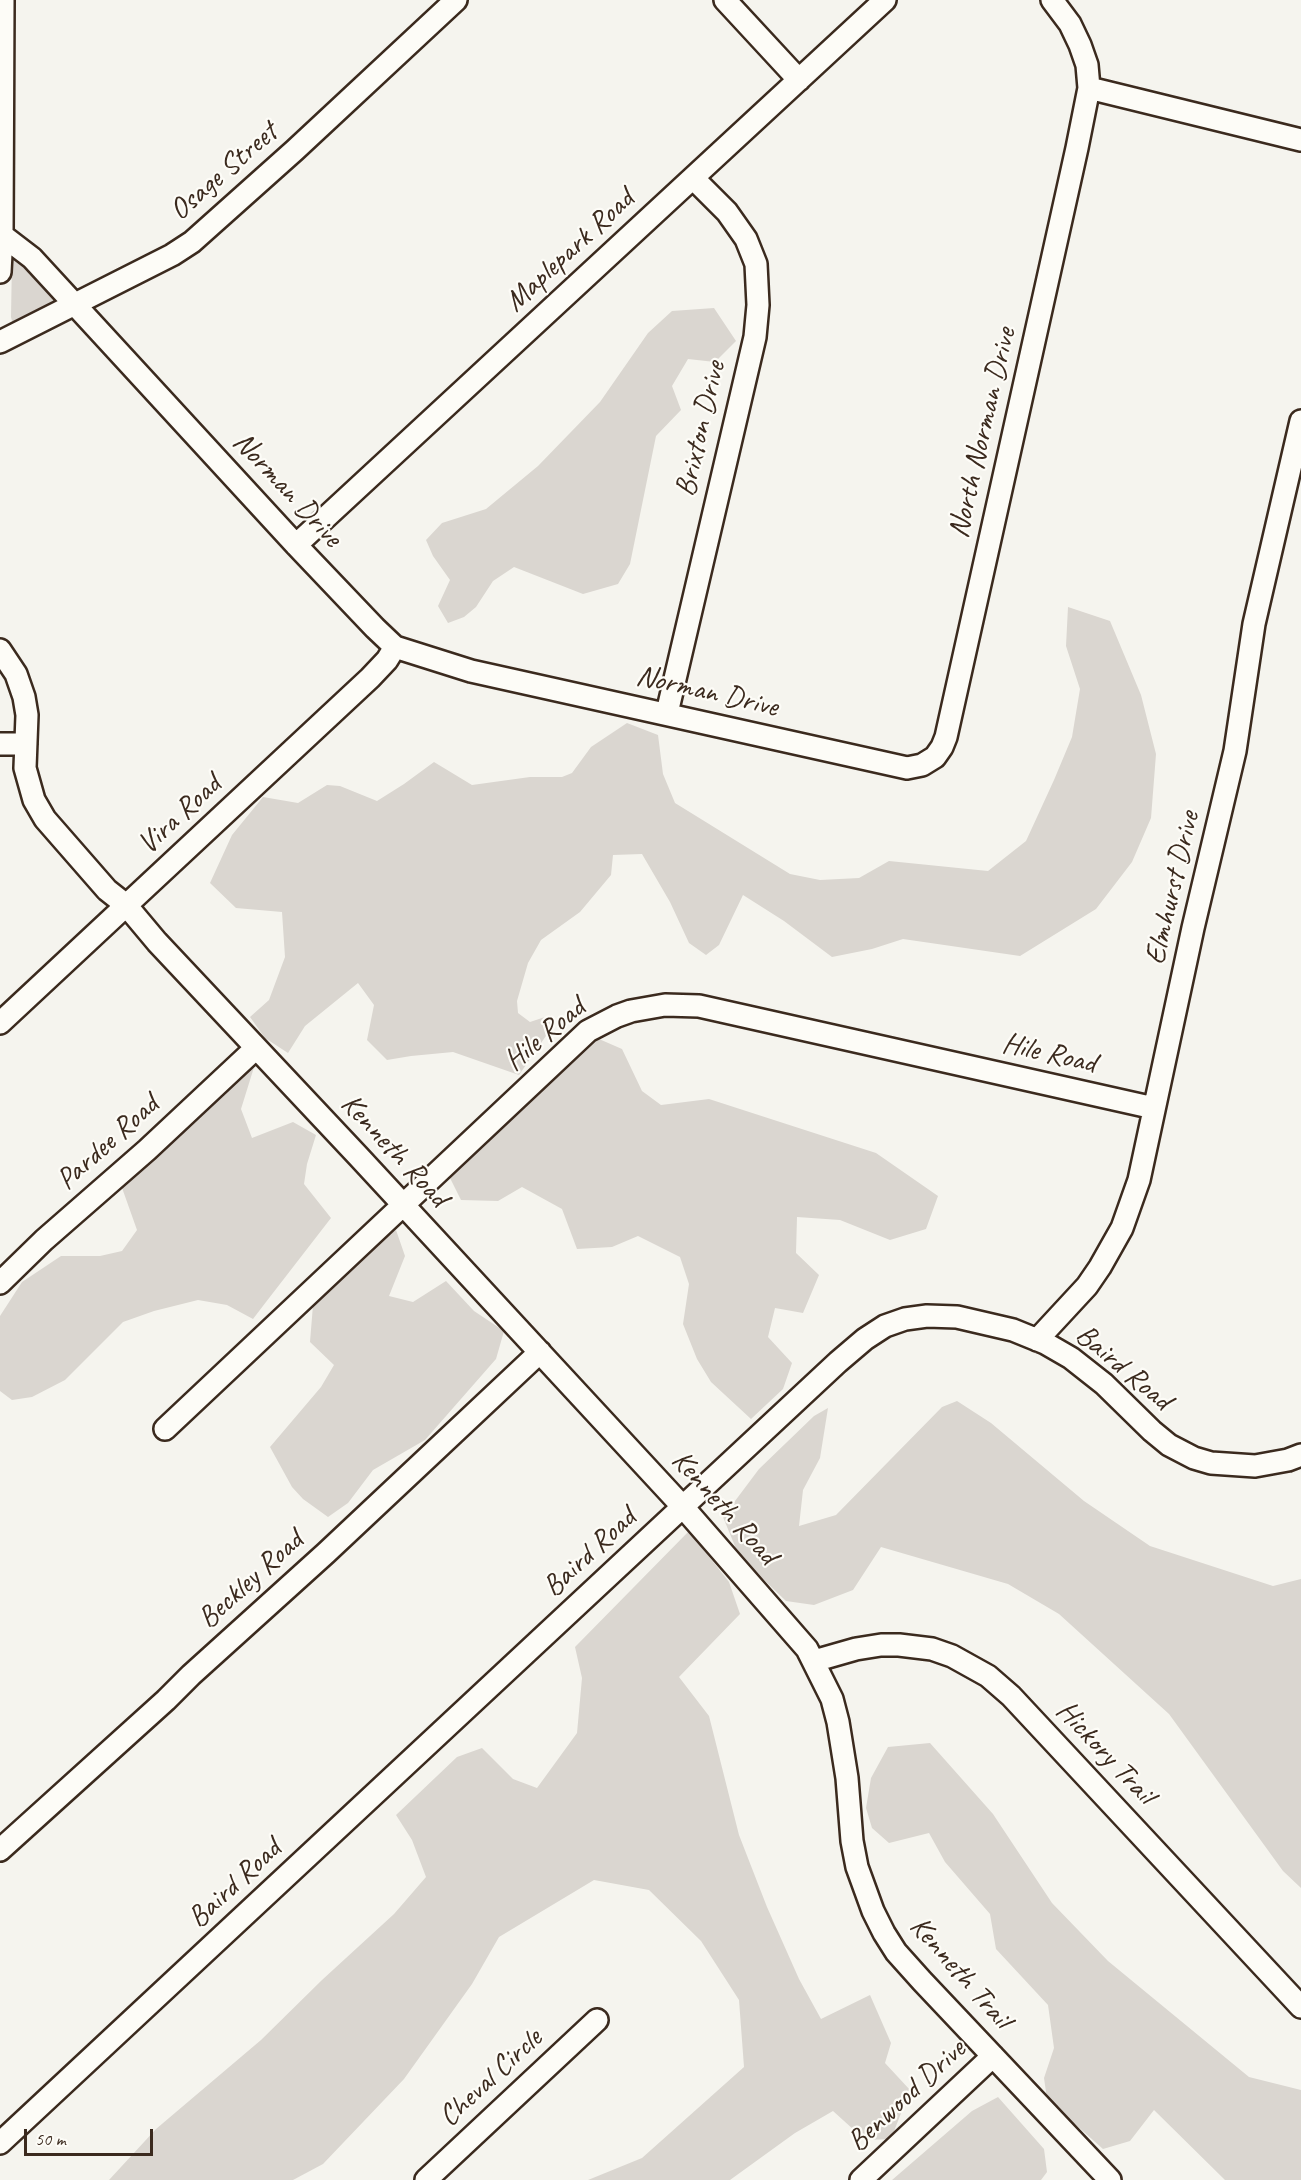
<!DOCTYPE html>
<html>
<head>
<meta charset="utf-8">
<style>
  body { margin:0 }
  #map { position:relative; width:1301px; height:2180px; overflow:hidden; background:#f5f4ee; font-family:Caveat,sans-serif }
  canvas { display:block }
  .scale { position:absolute; left:24px; top:2129px; width:129px; height:27px; box-sizing:border-box; border:3px solid #3b2a1e; border-top:0; padding-left:8px; font-size:18px; line-height:21px; white-space:nowrap; color:#3b2a1e; -webkit-text-stroke:4px #fdfcf7; paint-order:stroke }
</style>
</head>
<body>
<div id="map">
<canvas width="1301" height="2180"></canvas>
<div class="scale">50 m</div>
</div>
<script>
const ctx = document.querySelector('canvas').getContext('2d');
ctx.lineJoin = 'round';
function fillPath(path, color) { ctx.fillStyle = color; ctx.fill(path, 'evenodd'); }
const toPath = rows => new Path2D(rows.map(r => 'M' + r).join(''));
function strokePath(path, color, width, dash) { ctx.strokeStyle = color; ctx.lineWidth = width; ctx.lineCap = dash ? 'butt' : 'round'; ctx.setLineDash(dash || []); ctx.stroke(path); }
function label(font, color, halo, rows, align = 'center') {
  ctx.font = font + ' Caveat,sans-serif'; ctx.lineWidth = 4.5; ctx.setLineDash([]); ctx.textBaseline = 'middle'; ctx.strokeStyle = halo; ctx.fillStyle = color; for (const [text, x, y, turn = 0] of rows) {
    ctx.save(); ctx.translate(x, y); ctx.rotate((+turn || 0) * Math.PI / 180); ctx.textAlign = isNaN(turn) ? turn : align; if (halo) ctx.strokeText(text, 0, 0); ctx.fillText(text, 0, 0); ctx.restore();
  }
}
const green = toPath([
  [17,255,56,299,16,322,12,321,11,317,12,259,13,256],
  [714,308,736,341,715,362,688,359,672,386,681,410,656,436,630,564,618,584,583,594,514,567,493,581,476,607,464,617,448,623,438,606,450,580,433,556,426,540,442,523,486,509,538,466,600,402,648,333,672,311],
  [1068,607,1110,621,1141,695,1156,754,1151,818,1132,862,1096,909,1020,956,903,939,872,949,832,957,784,921,743,895,719,945,706,955,689,943,670,902,642,854,613,855,611,875,580,912,541,940,528,963,517,1001,518,1013,530,1022,551,1015,550,1030,519,1075,453,1052,411,1056,387,1060,367,1040,374,1005,358,983,305,1026,288,1053,265,1038,250,1017,269,1000,285,957,282,912,236,908,210,883,232,835,263,797,298,803,327,785,340,786,377,801,404,784,434,762,472,785,530,777,562,777,572,773,591,747,627,723,658,735,663,774,675,803,790,874,820,880,859,878,889,861,988,871,1026,841,1054,780,1072,737,1080,689,1066,646],
  [599,1039,622,1049,642,1091,661,1105,709,1099,876,1153,938,1196,926,1229,890,1240,840,1220,797,1217,796,1253,819,1275,803,1313,775,1308,768,1337,792,1363,783,1389,751,1419,711,1382,697,1359,683,1324,689,1284,680,1257,638,1236,612,1247,577,1249,562,1209,522,1187,498,1201,461,1200,449,1176],
  [255,1064,241,1109,252,1138,293,1122,316,1135,307,1164,304,1184,331,1218,266,1302,253,1319,227,1305,198,1300,154,1311,123,1322,65,1380,32,1397,12,1400,0,1391,0,1316,22,1282,61,1256,100,1256,122,1251,137,1230,121,1185],
  [396,1230,405,1256,389,1296,413,1302,446,1281,474,1311,504,1331,496,1359,425,1440,373,1470,348,1503,328,1517,303,1499,292,1487,270,1447,321,1387,334,1365,310,1342,313,1305,369,1249],
  [957,1401,991,1423,1084,1501,1150,1546,1273,1586,1301,1579,1301,1888,1283,1871,1169,1714,1059,1614,1008,1584,881,1547,853,1590,814,1605,786,1601,739,1556,723,1517,759,1469,814,1416,828,1408,820,1458,803,1490,799,1526,836,1515,942,1407],
  [689,1531,729,1582,740,1614,679,1677,709,1716,739,1835,767,1907,799,1979,821,2019,870,1995,891,2043,885,2063,910,2090,891,2139,865,2140,833,2111,795,2133,730,2180,588,2180,642,2158,744,2067,739,2000,701,1941,649,1890,594,1880,499,1937,472,1984,404,2079,323,2164,293,2180,109,2180,156,2129,261,2040,322,1980,394,1914,426,1877,412,1840,396,1815,457,1757,482,1748,513,1779,537,1788,577,1733,582,1678,575,1647],
  [930,1743,993,1814,1052,1903,1108,1961,1249,2077,1301,2090,1301,2180,1225,2180,1154,2110,1130,2141,1103,2149,1047,2099,1044,2078,1054,2048,1048,2005,996,1949,990,1914,945,1862,929,1833,889,1843,872,1828,866,1808,871,1778,888,1747],
  [998,2097,1044,2149,1047,2172,1041,2180,892,2180,972,2111]
]);
const minor = toPath([
  [3,0,2,235,32,258,296,545,375,628,395,647,471,671,907,768,922,765,935,757,942,747,946,737,1077,148,1089,88,1087,65,1080,45,1070,24,1052,0],
  [725,0,799,80],
  [1089,88,1301,140],
  [0,272,2,235],
  [0,342,172,255,192,242,295,150,456,0],
  [296,545,885,0],
  [0,650,16,674,24,697,27,715,25,768,34,800,45,819,107,890,126,905,157,942,359,1157,683,1507,807,1649,832,1699,838,1722,847,1778,852,1841,857,1867,873,1911,884,1933,896,1952,922,1981,1110,2180],
  [667,713,755,337,758,305,756,264,746,239,727,212,693,178],
  [0,744,26,744],
  [0,1023,370,678,387,660,395,647],
  [0,1283,44,1240,147,1150,256,1048],
  [1037,1340,1087,1286,1100,1267,1122,1228,1139,1180,1193,928,1235,751,1254,624,1301,421],
  [165,1429,588,1031,617,1016,631,1011,665,1005,699,1006,1154,1108],
  [814,1661,856,1649,881,1645,899,1645,932,1649,952,1656,988,1676,1011,1696,1301,2007],
  [0,1850,166,1700,191,1675,326,1553,540,1352],
  [0,2143,838,1362,865,1339,885,1326,905,1319,927,1316,957,1317,1013,1330,1045,1343,1071,1358,1104,1384,1152,1431,1169,1445,1194,1458,1211,1463,1255,1466,1288,1460,1301,1455],
  [426,2180,597,2020],
  [861,2180,993,2056]
]);
const streetNames = [
  ["Osage Street",224,172,-41],
  ["Maplepark Road",570,251,-43],
  ["Brixton Drive",701,429,-77],
  ["North Norman Drive",983,433,-77],
  ["Norman Drive",287,490,47],
  ["Norman Drive",707,692,13],
  ["Vira Road",180,815,-43],
  ["Elmhurst Drive",1173,888,-77],
  ["Hile Road",545,1035,-40],
  ["Hile Road",1049,1054,13],
  ["Pardee Road",108,1143,-42],
  ["Kenneth Road",394,1151,47],
  ["Baird Road",1123,1368,40],
  ["Kenneth Road",724,1508,48],
  ["Baird Road",590,1553,-43],
  ["Beckley Road",251,1580,-42],
  ["Hickory Trail",1105,1753,47],
  ["Baird Road",235,1884,-43],
  ["Kenneth Trail",960,1973,49],
  ["Cheval Circle",491,2078,-43],
  ["Benwood Drive",907,2096,-43]
];
fillPath(green, '#dad6d0');
strokePath(minor, '#3b2a1e', 26);
strokePath(minor, '#fdfcf7', 21);
label('30px', '#3b2a1e', '#fdfcf7', streetNames);
</script>
</body>
</html>
